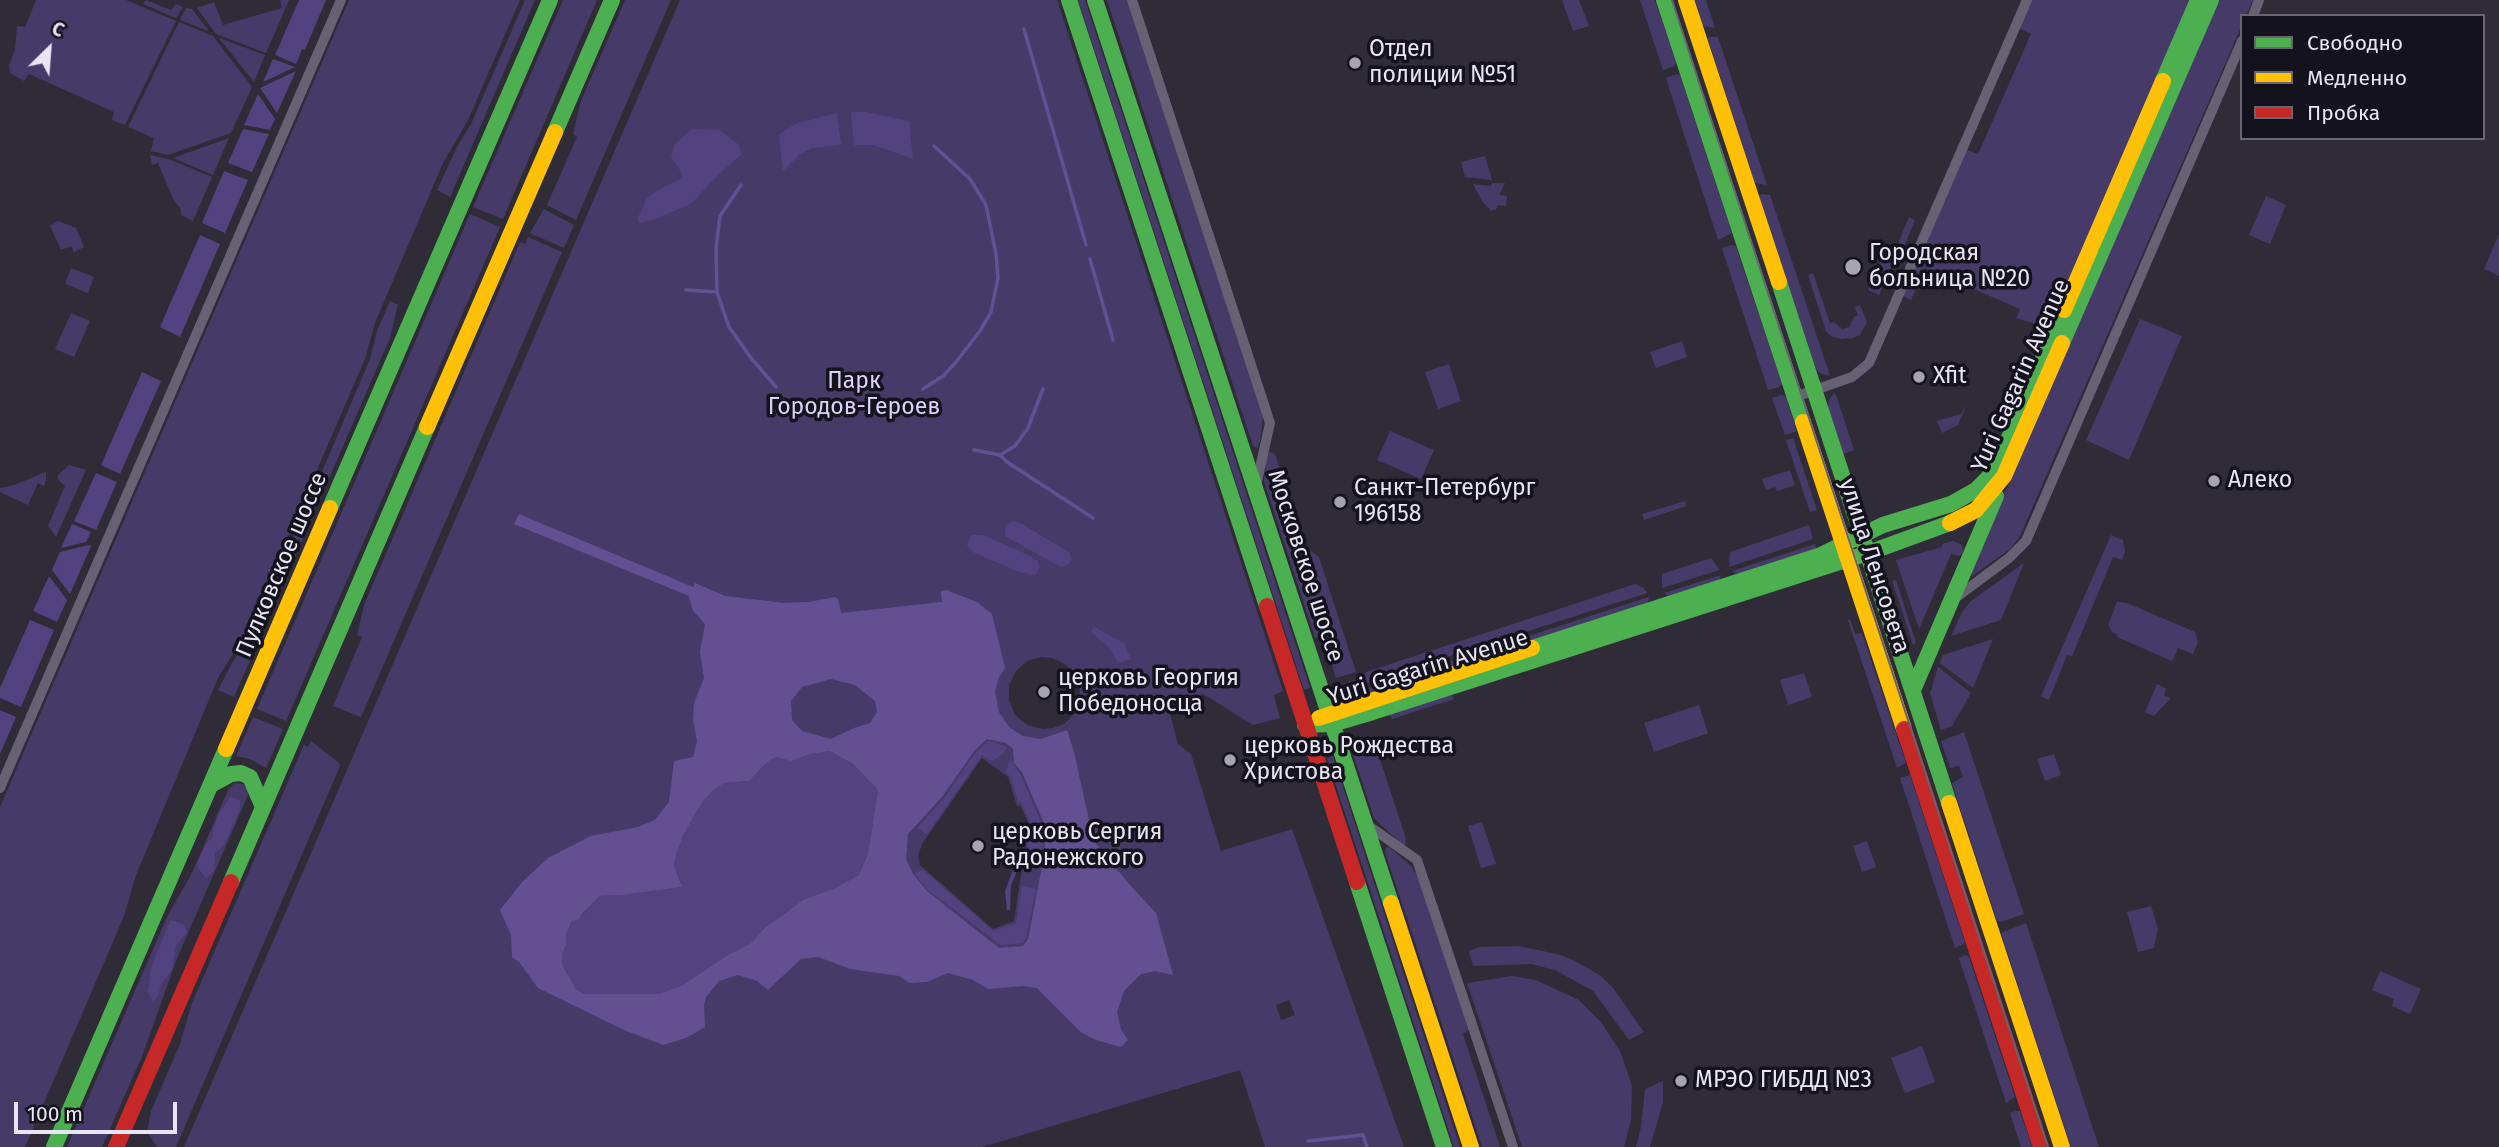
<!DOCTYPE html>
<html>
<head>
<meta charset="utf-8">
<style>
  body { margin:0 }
  #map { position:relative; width:2499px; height:1147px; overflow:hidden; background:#2f2c38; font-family:"Fira Sans",sans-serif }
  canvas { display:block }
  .legend { position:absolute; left:2240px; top:14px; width:245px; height:126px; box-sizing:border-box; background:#14121c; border:2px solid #696672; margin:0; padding:9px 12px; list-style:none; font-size:21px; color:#e8e5f4 }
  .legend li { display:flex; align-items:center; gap:14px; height:35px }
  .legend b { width:35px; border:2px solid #696672 }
  .north { position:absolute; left:14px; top:14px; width:70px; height:70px; -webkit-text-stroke:5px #14121c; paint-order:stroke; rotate:25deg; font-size:19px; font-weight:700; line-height:28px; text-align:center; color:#e8e5f4 }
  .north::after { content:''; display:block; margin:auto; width:24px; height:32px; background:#e8e5f4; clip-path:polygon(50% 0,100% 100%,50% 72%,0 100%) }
  .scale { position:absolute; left:14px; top:1102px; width:163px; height:32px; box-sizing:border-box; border:4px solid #e8e5f4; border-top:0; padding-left:9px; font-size:21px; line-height:24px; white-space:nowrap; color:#e8e5f4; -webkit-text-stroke:5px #14121c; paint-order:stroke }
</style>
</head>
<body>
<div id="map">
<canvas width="2499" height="1147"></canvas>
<ul class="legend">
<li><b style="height:9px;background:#4caf50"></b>Свободно</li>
<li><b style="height:9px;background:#ffc107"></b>Медленно</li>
<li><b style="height:9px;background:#c62828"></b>Пробка</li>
</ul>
<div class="north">С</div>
<div class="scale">100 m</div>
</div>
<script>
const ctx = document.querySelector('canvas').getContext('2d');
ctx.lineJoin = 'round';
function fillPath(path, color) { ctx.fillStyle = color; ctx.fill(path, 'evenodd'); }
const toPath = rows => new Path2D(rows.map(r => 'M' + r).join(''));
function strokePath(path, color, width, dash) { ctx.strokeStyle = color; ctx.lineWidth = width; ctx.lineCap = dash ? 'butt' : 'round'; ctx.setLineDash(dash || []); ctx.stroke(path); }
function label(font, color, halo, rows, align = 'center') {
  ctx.font = font + ' "Fira Sans",sans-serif'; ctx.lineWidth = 7; ctx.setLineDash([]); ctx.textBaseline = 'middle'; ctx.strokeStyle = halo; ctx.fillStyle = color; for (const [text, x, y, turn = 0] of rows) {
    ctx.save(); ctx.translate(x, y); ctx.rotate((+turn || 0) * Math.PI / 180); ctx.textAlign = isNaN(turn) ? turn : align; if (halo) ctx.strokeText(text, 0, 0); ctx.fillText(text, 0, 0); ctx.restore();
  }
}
const green = toPath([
  [36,0,126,0,176,21,125,125,112,120,114,112,29,74,24,81,10,73,9,66,15,50,17,26,25,27],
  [146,0,171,10,176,4,183,7,176,18,143,4],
  [280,0,289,0,266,53,216,34,197,8,214,2,223,25,282,8],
  [349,0,520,0,468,120,443,163,375,323,365,359,248,629,218,678,136,875,124,916,25,1147,0,1147,0,807],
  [525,0,535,0,450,197,437,190,456,149,472,122],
  [563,0,597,0,503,219,473,207],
  [625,0,671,0,576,220,547,205,577,137,573,134,581,101],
  [680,0,1057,0,1283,691,1274,695,1280,718,1253,725,1203,694,1168,707,1178,744,1191,754,1221,851,1292,829,1404,1147,1265,1147,1240,1070,982,1147,184,1147],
  [1041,657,1052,658,1065,664,1077,677,1080,686,1079,703,1075,713,1064,724,1053,728,1043,729,1027,725,1015,715,1009,700,1009,685,1016,671,1027,661],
  [982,758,1008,777,1017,806,1020,805,1029,824,1014,921,993,929,920,865,918,856,922,844],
  [1289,1000,1295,1015,1281,1020,1276,1005],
  [1078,0,1085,0,1310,688,1304,690],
  [1107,0,1127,0,1263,417,1260,441,1257,448,1253,446],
  [1562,0,1579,0,1589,26,1573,31],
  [1640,0,1655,0,1676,63,1675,66,1663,70],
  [1695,0,1706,0,1715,28,1703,26],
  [2032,0,2190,0,2050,324,2043,326,2016,318,2020,309,1925,268,1911,300,1903,296,1967,150,1978,154,2031,34,2019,28],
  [2218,0,2253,0,2246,16,2242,16,2242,25,2020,536,2010,549,1972,576,1971,571],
  [186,8,192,9,209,31,180,20],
  [179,22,213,36,252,87,231,133,168,155,151,151,154,138,128,127],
  [1710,37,1718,37,1767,185,1755,183,1708,39],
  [219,38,265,55,254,82],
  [1677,74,1680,75,1732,233,1718,240,1666,78],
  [229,138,213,175,173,158],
  [150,155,168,159,212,177,193,221,181,215,181,209,174,201,158,163,152,165],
  [1485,156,1492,180,1465,177,1461,162],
  [1492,183,1505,183,1499,195,1507,196,1506,206,1498,205,1496,209,1491,211,1482,201,1473,184,1491,186],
  [1761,194,1770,195,1830,376,1820,373,1816,369,1759,197],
  [2266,196,2286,205,2270,244,2249,235],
  [544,209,574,225,564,248,530,233],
  [470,214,500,227,286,721,257,709],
  [1909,217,1915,220,1898,261,1892,265,1879,295,1868,290,1884,253,1893,256],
  [58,221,76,228,84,247,74,252,71,246,61,250,50,226],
  [2499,234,2499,276,2484,269],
  [528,237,562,252,361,717,333,706,362,637,357,635,364,605,520,242,525,244],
  [1732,245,1736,246,1782,384,1779,387,1768,390,1722,248],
  [71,268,94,277,88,293,65,284],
  [1813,273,1830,323,1834,322,1842,329,1849,327,1854,317,1858,315,1855,307,1860,305,1867,322,1860,335,1853,338,1841,339,1831,336,1826,331,1808,275],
  [390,301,398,305,390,338,234,697,218,690,233,661,254,631,370,359,377,331],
  [71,313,90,321,74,357,55,349],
  [2140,319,2182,336,2129,460,2086,440],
  [1682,341,1687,357,1656,368,1650,352],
  [1449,364,1461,401,1438,409,1425,372],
  [1835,392,1854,450,1843,454,1828,408,1829,400],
  [1782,395,1786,397,1797,431,1785,435,1772,398],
  [1967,403,1958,425,1942,433,1937,421,1961,414],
  [1390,431,1434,450,1421,479,1377,460],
  [1793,438,1817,510,1810,512,1786,440],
  [1270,452,1275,454,1305,546,1319,557,1356,672,1336,678,1323,636,1315,638,1264,481,1267,454],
  [69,465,86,470,56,537,48,526,65,486,58,479,58,475],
  [1790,470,1795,485,1777,491,1775,487,1766,490,1762,479],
  [46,472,46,480,44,486,38,483,28,505,0,492,0,488,14,485],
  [1685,501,1686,506,1644,520,1642,514],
  [1809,525,1813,539,1729,567,1730,552],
  [2111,535,2123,540,2125,552,2122,560,2113,557,2072,656,2067,655,2049,700,2041,696],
  [1953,541,1962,545,1963,553,1959,556,1951,554,1919,629,1896,560,1942,547,1942,544],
  [1815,544,1817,549,1738,575,1732,571],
  [1711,558,1720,570,1662,588,1662,574],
  [2024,563,2001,620,1951,636,1962,612,1971,601],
  [1721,575,1719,581,1669,597,1664,593],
  [1896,580,1916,643,1913,645,1892,581],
  [1635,584,1644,588,1647,593,1366,683,1364,675,1366,672],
  [1649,597,1647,605,1370,695,1368,688],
  [2117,602,2127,603,2195,632,2198,642,2193,654,2178,648,2172,661,2117,637,2118,635,2112,632,2108,625],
  [1850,619,1855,634,1862,633,1906,763,1897,768,1848,620],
  [1993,639,1973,688,1940,663,1943,655],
  [1938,667,1971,693,1952,726,1941,730,1930,693],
  [1804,673,1812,697,1788,705,1780,680],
  [1358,679,1364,696,1348,701,1343,684],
  [2157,684,2166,688,2164,696,2171,698,2154,716,2145,712],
  [1450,693,1454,699,1392,719,1389,713],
  [1699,705,1708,733,1654,752,1644,723],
  [253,717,283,729,266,768,250,759,236,756],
  [1964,732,2024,914,2001,922,1997,921,1952,783,1963,777,1959,766,1950,768,1941,741],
  [311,741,340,764,340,766,176,1147,157,1147,147,1132,151,1111,180,1044,192,1003,304,745,308,747],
  [1375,744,1406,839,1405,846,1401,844,1374,818,1352,751],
  [2054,754,2061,775,2045,781,2037,759],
  [1333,756,1460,1147,1454,1147,1327,758],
  [1910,775,1965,943,1955,948,1900,778],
  [234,783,243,784,248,790,248,795,176,961,143,1054,102,1147,67,1147,167,917,192,873,228,790],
  [1482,822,1496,864,1481,868,1468,826],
  [1867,841,1876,867,1862,872,1853,846],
  [1389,847,1412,867,1418,877,1469,1030,1463,1034,1500,1147,1482,1147,1407,918,1408,917,1406,916,1385,852,1386,848],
  [2151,906,2158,929,2154,948,2138,952,2127,912],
  [2026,923,2099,1147,2071,1147,2001,933],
  [1518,946,1557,954,1573,960,1601,976,1613,988,1644,1032,1629,1040,1593,991,1555,970,1531,964,1473,966,1469,951,1479,947],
  [1966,955,1969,957,2015,1097,2006,1103,1959,958],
  [2380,971,2421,989,2410,1014,2392,1006,2394,999,2372,990],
  [1512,976,1536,980,1579,1000,1601,1022,1620,1051,1632,1086,1631,1120,1624,1147,1522,1147,1467,983],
  [1922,1046,1935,1082,1905,1093,1891,1058],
  [1663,1081,1663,1102,1650,1147,1636,1147,1641,1127,1645,1089],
  [2016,1111,2020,1111,2032,1147,2021,1147,2010,1113]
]);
const forest = toPath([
  [299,0,326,0,305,50,302,49,296,64,275,55],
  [273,59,295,67,263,82],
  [296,71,277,113,260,88],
  [258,94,275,119,270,130,244,125],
  [851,112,866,112,909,121,913,159,874,145,854,145],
  [837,113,841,145,812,148,799,155,783,171,779,134,798,123],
  [243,129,269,134,252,172,228,163],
  [692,129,719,130,738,144,742,154,717,176,692,203,656,219,639,223,638,218,647,198,658,190,682,178,680,170,671,157,675,144],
  [224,171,248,180,225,233,202,223],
  [200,235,220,244,180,337,160,327],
  [142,372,161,381,120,474,101,465],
  [96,473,117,482,96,530,74,521],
  [1014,521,1022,524,1070,553,1072,560,1066,566,1059,566,1005,536,1006,525],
  [72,524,91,532,86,542,61,548],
  [971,535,983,535,1022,552,1038,561,1040,568,1035,575,1019,572,973,552,967,545],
  [88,545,91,546,70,594,52,570,60,552],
  [49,576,67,600,57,622,33,611],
  [30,620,54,630,21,707,0,698,0,688],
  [1094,627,1124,643,1131,659,1118,663,1110,648,1091,632],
  [0,710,16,717,0,754],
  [989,741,1007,747,1003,754,992,761,982,755,927,834,917,828,945,797,976,752],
  [830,751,853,764,878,790,868,854,859,875,835,888,803,900,765,928,750,944,728,955,683,985,659,994,584,994,576,989,562,965,562,952,566,945,566,934,572,921,578,920,600,896,622,895,682,887,674,866,676,854,683,836,700,805,714,789,724,783,749,781,766,763,775,757,791,761,810,754],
  [1010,759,1020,774,1044,829,1042,855,1025,865,1031,823,1021,802,1018,802,1011,777,1006,773],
  [231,796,240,801,240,809,225,844,215,853,214,871,206,878,198,868,197,863,207,842,213,837,212,832,219,813],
  [1015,864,1019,865,1011,886,1010,910,1007,910,1005,891],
  [923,870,993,931,1016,923,1022,886,1036,889,1026,938,1023,943,1001,945,929,891,914,873],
  [170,921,175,921,185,926,187,932,176,946,172,970,162,983,157,998,153,1001,148,992,151,967]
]);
const water = toPath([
  [519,514,693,587,695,583,725,596,784,603,808,602,835,597,838,599,841,613,942,602,941,591,946,590,977,602,992,614,1005,668,999,677,995,692,999,712,1009,727,1023,736,1041,739,1067,730,1074,752,1089,820,1088,834,1129,884,1156,913,1173,975,1155,971,1141,974,1124,991,1117,1012,1121,1029,1128,1040,1121,1047,1096,1040,1082,1033,1037,988,1023,986,988,989,973,980,948,973,927,982,910,983,899,976,850,969,818,957,801,959,768,990,757,981,738,975,719,981,706,997,704,1005,705,1027,686,1038,663,1045,624,1030,538,988,519,962,512,957,511,935,500,910,523,881,548,858,591,836,638,827,655,820,669,802,674,761,693,757,697,741,693,720,694,703,704,678,700,652,705,624,693,611,689,596,514,524],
  [831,679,855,685,875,701,877,712,870,723,854,728,831,739,802,731,792,720,791,701,802,687],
  [987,739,1006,743,1013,749,1014,763,1022,772,1046,828,1044,856,1028,939,1023,946,999,948,927,891,913,874,906,859,908,834,942,797,975,750],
  [830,751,853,764,878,790,868,854,859,875,835,888,803,900,765,928,750,944,728,955,683,985,659,994,584,994,576,989,562,965,562,953,566,945,566,934,572,921,578,920,582,914,600,896,622,895,682,887,674,866,676,854,683,836,700,805,714,789,724,783,749,781,766,763,775,757,791,761,810,754]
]);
const stream = toPath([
  [1024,29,1086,245],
  [741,185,720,216,716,248,717,292,729,327,751,358,776,387],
  [1090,259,1113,340],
  [686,290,717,292],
  [923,389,943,376,956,362,980,331,991,312,998,278,996,254,986,205,970,179,934,146],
  [974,450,1000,455,1015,446,1028,428,1043,389],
  [1000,455,1007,462,1093,518],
  [1308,1141,1363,1135,1367,1147]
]);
const street = toPath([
  [1132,0,1270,423,1256,486],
  [2253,16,2259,0],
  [1795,397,1852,377,1869,363,2027,0],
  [1954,599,2009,558,2026,541,2242,41],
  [0,788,341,0],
  [1366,824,1417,860,1513,1147]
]);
const fast = toPath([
  [1069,0,1267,606],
  [1095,0,1391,903],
  [1664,0,1803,422],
  [2163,81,2198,0],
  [555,132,612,0],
  [1779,282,1949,803],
  [2062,343,2211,0],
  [330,508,550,0],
  [1532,648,1821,555,1883,525,1951,504,1976,490,1988,478,2003,452,2064,310],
  [1913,690,1996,496],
  [1305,725,1332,724,1373,712,1868,553,1950,523],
  [211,785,231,774,241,773,250,777,263,807],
  [231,882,427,427],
  [1357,882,1444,1147],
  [54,1147,226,749]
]);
const slow = toPath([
  [1686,0,1779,282],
  [2064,310,2163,81],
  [1803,422,1904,729],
  [427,427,555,132],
  [1950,523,1976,510,2004,476,2062,343],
  [1319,718,1532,648],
  [226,749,330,508],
  [1949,803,2062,1147],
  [1391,903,1471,1147]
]);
const jam = toPath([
  [1267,606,1357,882],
  [1904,729,2041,1147],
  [116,1147,231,882]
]);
const tram = toPath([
  [1672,0,2048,1147]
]);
const markers = [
  [1355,63,7,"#a7a4b2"],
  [1853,267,9,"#a7a4b2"],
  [1919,377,7,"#a7a4b2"],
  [2214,481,7,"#a7a4b2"],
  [1340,502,7,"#a7a4b2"],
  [1044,692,7,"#a7a4b2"],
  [1230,760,7,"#a7a4b2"],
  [978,846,7,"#a7a4b2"],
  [1681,1081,7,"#a7a4b2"]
];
const poiNames = [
  ["Отдел",1369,50],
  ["полиции №51",1369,76],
  ["Городская",1869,254],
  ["больница №20",1869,280],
  ["Xfit",1933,377],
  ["Алеко",2228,481],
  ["Санкт-Петербург",1354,489],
  ["196158",1354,515],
  ["церковь Георгия",1058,679],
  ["Победоносца",1058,705],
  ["церковь Рождества",1244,747],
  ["Христова",1244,773],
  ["церковь Сергия",992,833],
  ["Радонежского",992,859],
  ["МРЭО ГИБДД №3",1695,1081]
];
const streetNames = [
  ["Yuri Gagarin Avenue",2021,376,-66],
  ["Пулковское шоссе",282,565,-67],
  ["Московское шоссе",1305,566,72],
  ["улица Ленсовета",1874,566,72],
  ["Yuri Gagarin Avenue",1428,668,-17]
];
const parkNames = [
  ["Парк",854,382],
  ["Городов-Героев",854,408]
];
fillPath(green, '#463b68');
fillPath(forest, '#534280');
fillPath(water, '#625093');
strokePath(stream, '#625093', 3.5);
strokePath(street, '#666273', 10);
strokePath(fast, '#4caf50', 16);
strokePath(slow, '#ffc107', 16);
strokePath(jam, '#c62828', 16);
strokePath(tram, '#66636f', 2);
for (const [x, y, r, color] of markers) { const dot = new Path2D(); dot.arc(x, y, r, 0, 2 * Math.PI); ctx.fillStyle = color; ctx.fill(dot); strokePath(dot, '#14121c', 2.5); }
label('23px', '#e8e5f4', '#14121c', poiNames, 'left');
label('23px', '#e8e5f4', '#14121c', streetNames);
label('23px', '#dcd3fd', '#14121c', parkNames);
</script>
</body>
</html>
